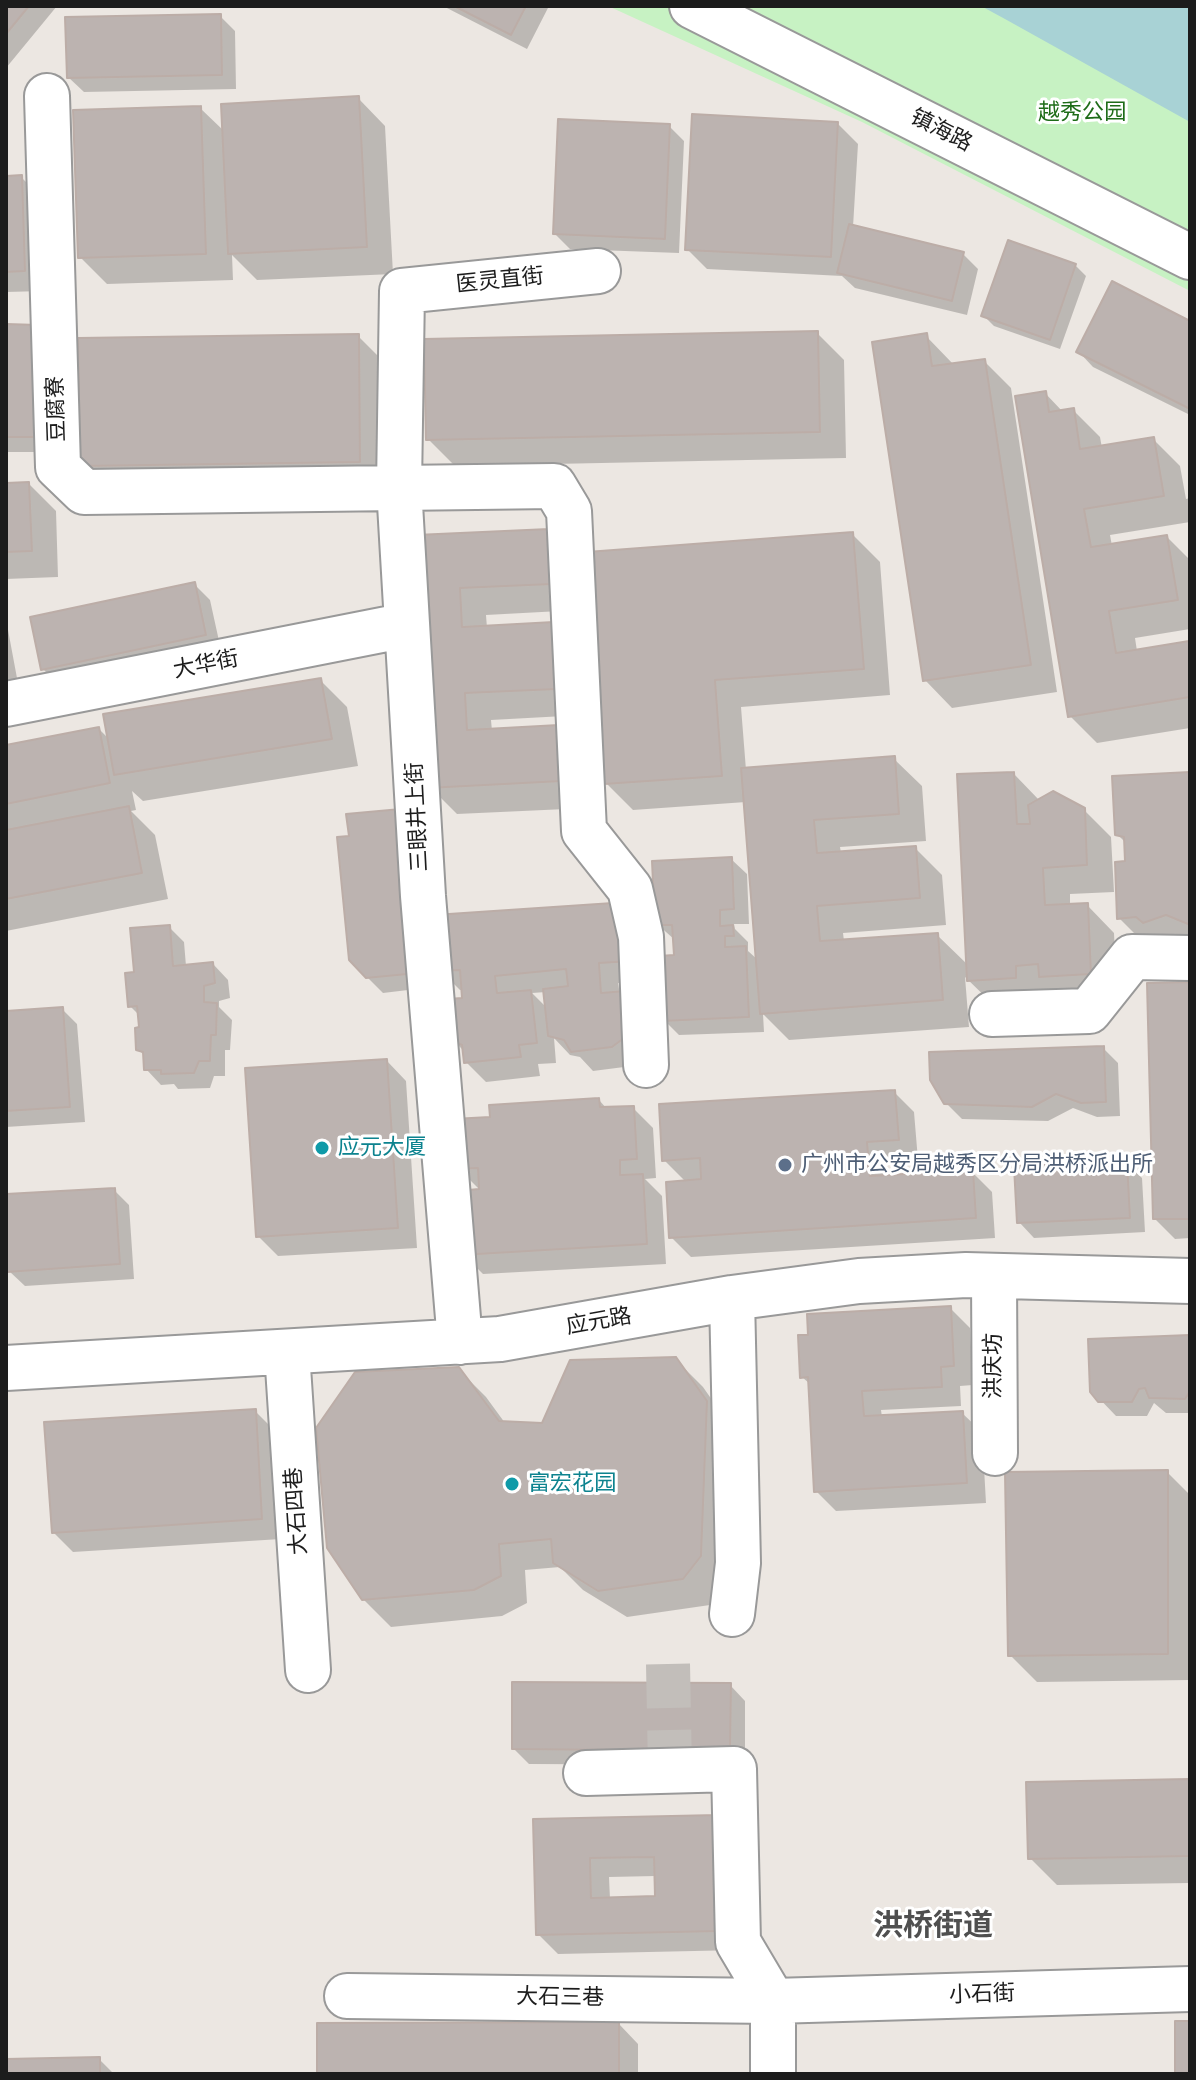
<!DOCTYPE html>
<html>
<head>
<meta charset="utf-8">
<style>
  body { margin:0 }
  #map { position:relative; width:1196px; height:2080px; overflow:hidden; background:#ece7e2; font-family:"Space Grotesk",sans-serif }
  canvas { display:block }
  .frame { position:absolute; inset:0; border:8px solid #1c1c1c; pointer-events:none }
</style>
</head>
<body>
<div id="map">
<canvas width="1196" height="2080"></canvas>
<div class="frame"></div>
</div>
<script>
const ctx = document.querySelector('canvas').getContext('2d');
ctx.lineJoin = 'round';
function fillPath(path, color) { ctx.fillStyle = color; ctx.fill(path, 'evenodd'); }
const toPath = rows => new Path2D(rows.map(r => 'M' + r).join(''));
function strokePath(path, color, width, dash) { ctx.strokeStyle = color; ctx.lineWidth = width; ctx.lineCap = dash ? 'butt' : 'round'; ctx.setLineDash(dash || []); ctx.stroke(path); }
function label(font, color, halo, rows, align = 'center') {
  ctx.font = font + ' "Space Grotesk","Noto Sans SC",sans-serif'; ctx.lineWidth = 6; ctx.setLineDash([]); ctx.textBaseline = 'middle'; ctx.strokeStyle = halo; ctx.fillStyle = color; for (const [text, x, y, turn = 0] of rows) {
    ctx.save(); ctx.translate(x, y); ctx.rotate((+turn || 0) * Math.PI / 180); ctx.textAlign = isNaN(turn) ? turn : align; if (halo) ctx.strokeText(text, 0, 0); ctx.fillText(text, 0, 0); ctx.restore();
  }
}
const park = toPath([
  [608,6,1190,6,1190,291,862,122]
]);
const water = toPath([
  [981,6,1190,6,1190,122,1005,19]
]);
const shadow = toPath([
  [6,6,57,6,6,68],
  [443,6,549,6,527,49],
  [220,16,235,31,236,89,84,92,68,77],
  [358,98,385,126,393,274,257,280,232,255,233,280,107,284,80,257,200,108,224,131],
  [838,124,858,144,853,227,963,254,978,269,967,315,855,288,842,276,707,269,687,249],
  [669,126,684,141,679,253,570,249,555,234],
  [21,177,41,197,44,291,6,292,6,178],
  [1075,265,1086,276,1060,349,994,326,984,316],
  [1190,323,1190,415,1093,367,1078,351],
  [6,326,52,452,6,452],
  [817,333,844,360,846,458,455,466,428,439],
  [358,336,385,363,387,489,109,492,82,465],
  [926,336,954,365,984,361,1011,388,1057,692,952,708,925,680],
  [1045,393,1063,412,1073,410,1100,437,1102,448,1153,439,1180,466,1186,499,1190,498,1190,522,1110,535,1112,546,1167,537,1190,560,1190,629,1135,638,1137,651,1190,644,1190,728,1097,743,1070,716],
  [29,484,56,511,58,577,6,579,6,485],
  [549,531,579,610,486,615,487,628,554,625,583,715,491,720,492,731,558,727,588,808,457,814,430,787,418,537],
  [853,535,880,562,890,695,741,707,746,770,894,759,922,786,926,841,840,847,841,853,915,848,942,875,946,925,843,933,844,941,937,935,968,965,1014,774,1040,801,1084,810,1111,837,1114,892,1070,894,1070,906,1087,905,1114,933,1117,1001,996,1007,965,977,969,1027,789,1040,763,1014,764,1032,679,1035,664,1020,676,957,675,940,657,924,731,859,747,874,749,924,734,924,735,929,748,942,748,951,758,960,746,802,633,810,606,783],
  [194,584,210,600,221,650,58,684,43,669],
  [6,619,22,705,6,708],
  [320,680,347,707,358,766,143,801,132,791,136,810,131,811,155,835,168,899,6,931,6,747,99,729,110,740],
  [1190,774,1190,943,1146,945,1119,918,1127,863,1126,843,1117,834],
  [351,838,433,987,383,993,367,977],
  [627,904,651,980,618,983,632,1066,593,1071,580,1057,570,1055,554,1038,556,1063,538,1064,540,1076,486,1082,466,1062,465,1052,452,1039,464,1000,464,990,460,990,440,970],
  [546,992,547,1008,532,993],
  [169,927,184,942,186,966,213,964,228,980,230,998,219,1001,219,1007,232,1020,230,1050,225,1050,225,1076,214,1076,210,1088,178,1089,174,1084,161,1085,146,1069,145,1056,138,1049,140,1016,130,1006,136,974],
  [1190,984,1190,1238,1175,1239,1155,1219],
  [62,1009,77,1024,85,1122,6,1127,6,1013],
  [1103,1048,1118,1063,1120,1116,1097,1117,1073,1108,1048,1121,962,1119,946,1103],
  [387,1061,406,1081,417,1248,278,1256,258,1236],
  [894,1092,914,1112,918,1160,886,1161,887,1177,972,1172,992,1192,995,1238,691,1257,671,1237,686,1182,664,1160],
  [599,1100,607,1109,633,1108,653,1128,656,1178,645,1179,662,1196,666,1264,483,1274,463,1254,481,1191,458,1168,492,1119],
  [1126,1163,1142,1178,1145,1232,1034,1238,1019,1222],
  [114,1190,129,1205,134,1279,25,1286,9,1271,6,1196],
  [950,1308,970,1328,973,1385,960,1386,961,1406,881,1410,882,1417,962,1413,982,1432,986,1503,836,1511,816,1491,810,1384,802,1377],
  [1190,1337,1190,1413,1166,1413,1154,1403,1147,1416,1116,1416,1092,1391],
  [675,1359,703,1387,733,1430,728,1583,710,1605,627,1617,583,1590,560,1567,525,1570,527,1603,502,1616,391,1627,363,1599,458,1369,486,1397,505,1423,543,1425],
  [255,1411,275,1431,281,1539,73,1552,53,1532],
  [1167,1472,1190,1495,1190,1680,1037,1682,1010,1655],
  [730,1685,745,1701,745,1765,529,1764,514,1749],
  [1190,1781,1190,1883,1057,1885,1030,1858],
  [717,1817,740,1950,558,1954,538,1934,535,1821],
  [656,1876,657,1898,610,1899,609,1877],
  [619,2024,638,2044,638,2074,319,2074],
  [99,2059,114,2074,6,2074,6,2061]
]);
const building = toPath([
  [6,6,29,6,6,34,6,6],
  [454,6,526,6,511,35,454,6],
  [221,14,222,75,67,78,65,17,221,14],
  [359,96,367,247,228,254,221,104,359,96],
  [201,106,206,254,78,258,73,110,201,106],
  [692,114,838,122,831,257,685,250,692,114],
  [558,119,670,124,665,239,553,234,558,119],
  [22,175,25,271,6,272,6,176,22,175],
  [849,224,964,252,952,301,837,273,849,224],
  [1008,240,1076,264,1050,340,981,316,1008,240],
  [1112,281,1190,321,1190,409,1076,352,1112,281],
  [6,324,38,325,37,437,6,437,6,324],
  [818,331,820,432,426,440,424,339,818,331],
  [927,333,932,366,985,359,1031,665,923,681,872,342,927,333],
  [359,334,360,462,80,466,78,338,359,334],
  [1046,391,1049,412,1074,408,1080,449,1154,437,1164,496,1084,509,1091,547,1167,535,1178,600,1109,611,1116,653,1189,641,1190,697,1068,717,1015,396,1046,391],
  [29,482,32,551,6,552,6,483,29,482],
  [549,529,552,584,460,588,462,627,554,622,557,689,465,693,467,730,559,725,562,781,428,788,416,535,549,529],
  [853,532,864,669,715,680,722,776,604,784,587,552,853,532],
  [195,582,206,635,41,670,30,617,195,582],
  [321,678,332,739,114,775,103,714,321,678],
  [99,727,110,783,6,804,6,745,99,727],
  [895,756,899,814,814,820,817,853,916,846,920,898,817,906,820,941,938,933,943,1000,760,1014,741,768,895,756],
  [1014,772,1017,824,1030,824,1028,805,1053,791,1085,808,1087,865,1043,868,1045,905,1088,903,1091,974,1039,977,1038,964,1016,966,1016,978,967,981,957,774,1014,772],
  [1190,772,1190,922,1188,924,1166,915,1143,923,1136,917,1117,919,1115,862,1125,861,1124,837,1115,835,1112,776,1190,772],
  [129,806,142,873,6,899,6,830,129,806],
  [401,809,418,973,366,978,349,960,337,837,349,836,346,814,401,809],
  [732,857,734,909,720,910,720,926,733,925,734,936,725,936,725,947,746,946,749,1017,662,1021,659,956,674,955,672,925,655,925,652,861,732,857],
  [628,902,633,961,599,963,601,993,625,991,628,1035,612,1047,571,1052,564,1040,548,1036,543,989,568,986,566,969,495,976,497,993,531,990,537,1043,519,1045,521,1057,464,1063,462,1045,450,1040,448,999,462,998,460,970,438,971,434,915,628,902],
  [170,925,173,966,213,962,215,983,204,986,204,1002,217,1003,216,1035,211,1035,210,1061,199,1061,194,1073,161,1074,161,1070,144,1070,143,1052,136,1050,135,1028,139,1027,137,1006,128,1007,125,973,134,972,130,928,170,925],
  [1190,982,1190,1219,1153,1219,1147,983,1190,982],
  [63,1007,70,1107,6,1111,6,1011,63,1007],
  [1104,1046,1106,1102,1081,1103,1056,1094,1032,1107,944,1104,930,1080,929,1052,1104,1046],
  [387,1059,398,1228,256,1237,245,1068,387,1059],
  [895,1090,899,1140,867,1142,870,1176,973,1170,976,1218,669,1238,666,1182,701,1179,700,1158,662,1161,659,1104,895,1090],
  [599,1098,600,1107,634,1106,637,1159,620,1160,620,1175,643,1174,647,1244,461,1255,458,1191,479,1189,478,1168,456,1169,453,1119,490,1117,489,1105,599,1098],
  [1127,1161,1130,1218,1017,1223,1014,1166,1127,1161],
  [115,1188,120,1264,7,1272,6,1194,115,1188],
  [951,1306,954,1366,941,1367,942,1387,862,1391,864,1416,963,1411,967,1483,814,1492,808,1377,800,1378,798,1335,808,1335,807,1314,951,1306],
  [1190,1335,1190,1391,1185,1399,1149,1398,1145,1388,1139,1389,1132,1402,1098,1402,1090,1392,1088,1339,1190,1335],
  [676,1357,707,1401,701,1556,683,1579,598,1591,553,1563,551,1539,499,1544,501,1576,474,1590,362,1600,327,1548,316,1428,355,1372,459,1367,499,1421,542,1423,570,1360,676,1357],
  [256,1409,262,1519,52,1533,44,1422,256,1409],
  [1168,1470,1168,1654,1008,1656,1005,1472,1168,1470],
  [512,1682,731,1683,730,1751,512,1749,512,1682],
  [1190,1779,1190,1856,1028,1859,1026,1782,1190,1779],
  [718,1815,721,1931,536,1935,533,1819,718,1815],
  [654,1857,655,1896,591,1898,590,1858,654,1857],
  [1175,2021,1190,2021,1190,2074,1175,2074,1175,2021],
  [619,2022,619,2074,317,2074,317,2023,619,2022],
  [100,2057,100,2074,6,2074,6,2059,100,2057]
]);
const minorTunnel = toPath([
  [668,1664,670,1770]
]);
const minor = toPath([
  [692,6,1190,257],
  [47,96,58,467,84,492,554,486,569,511,584,831,630,889,641,937,646,1065],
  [6,704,407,625],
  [992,1014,1089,1011,1132,957,1190,958],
  [994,1278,995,1453],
  [460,1342,423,896,399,487,402,291,598,271],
  [287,1352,308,1670],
  [6,1368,500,1339,732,1298,859,1281,966,1275,1190,1281],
  [732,1614,738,1563,732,1298],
  [586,1773,734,1769,738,1942,773,2001],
  [347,1996,773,2001,1190,1989],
  [773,2001,773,2074]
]);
const markers = [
  [322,1148,8,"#0f9aa8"],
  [785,1165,8,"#5c6f8a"],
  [512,1484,8,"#0f9aa8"]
];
const parkNames = [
  ["越秀公园",1082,113]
];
const streetNames = [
  ["镇海路",941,131,27],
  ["医灵直街",500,281,-6],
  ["豆腐寮",57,409,-92],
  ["大华街",206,665,-11],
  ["三眼井上街",418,817,-93],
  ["应元路",599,1322,-10],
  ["洪庆坊",994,1366,-90],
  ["大石四巷",297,1511,-94],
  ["小石街",982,1995,-2],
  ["大石三巷",560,1998,1]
];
const cultureNames = [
  ["应元大厦",338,1148],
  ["富宏花园",528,1484]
];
const serviceNames = [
  ["广州市公安局越秀区分局洪桥派出所",801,1165]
];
const districtNames = [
  ["洪桥街道",933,1927]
];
fillPath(park, '#c7f2c3');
fillPath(water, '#a8d2d5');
fillPath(shadow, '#0003');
fillPath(building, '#bcb3b0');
strokePath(building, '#bcada7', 2);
strokePath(minorTunnel, '#c2beba', 44, [44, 22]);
strokePath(minor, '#999', 48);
strokePath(minor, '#fff', 44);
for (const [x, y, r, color] of markers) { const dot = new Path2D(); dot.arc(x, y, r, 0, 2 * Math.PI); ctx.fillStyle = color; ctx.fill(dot); strokePath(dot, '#fff', 3); }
label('22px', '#1e6c18', '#fff', parkNames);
label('22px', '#1c1c1c', '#fff', streetNames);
label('22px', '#0d838f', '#fff', cultureNames, 'left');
label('22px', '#4e5e75', '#fff', serviceNames, 'left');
label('bold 30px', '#4f4f4f', '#fff', districtNames);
</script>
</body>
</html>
